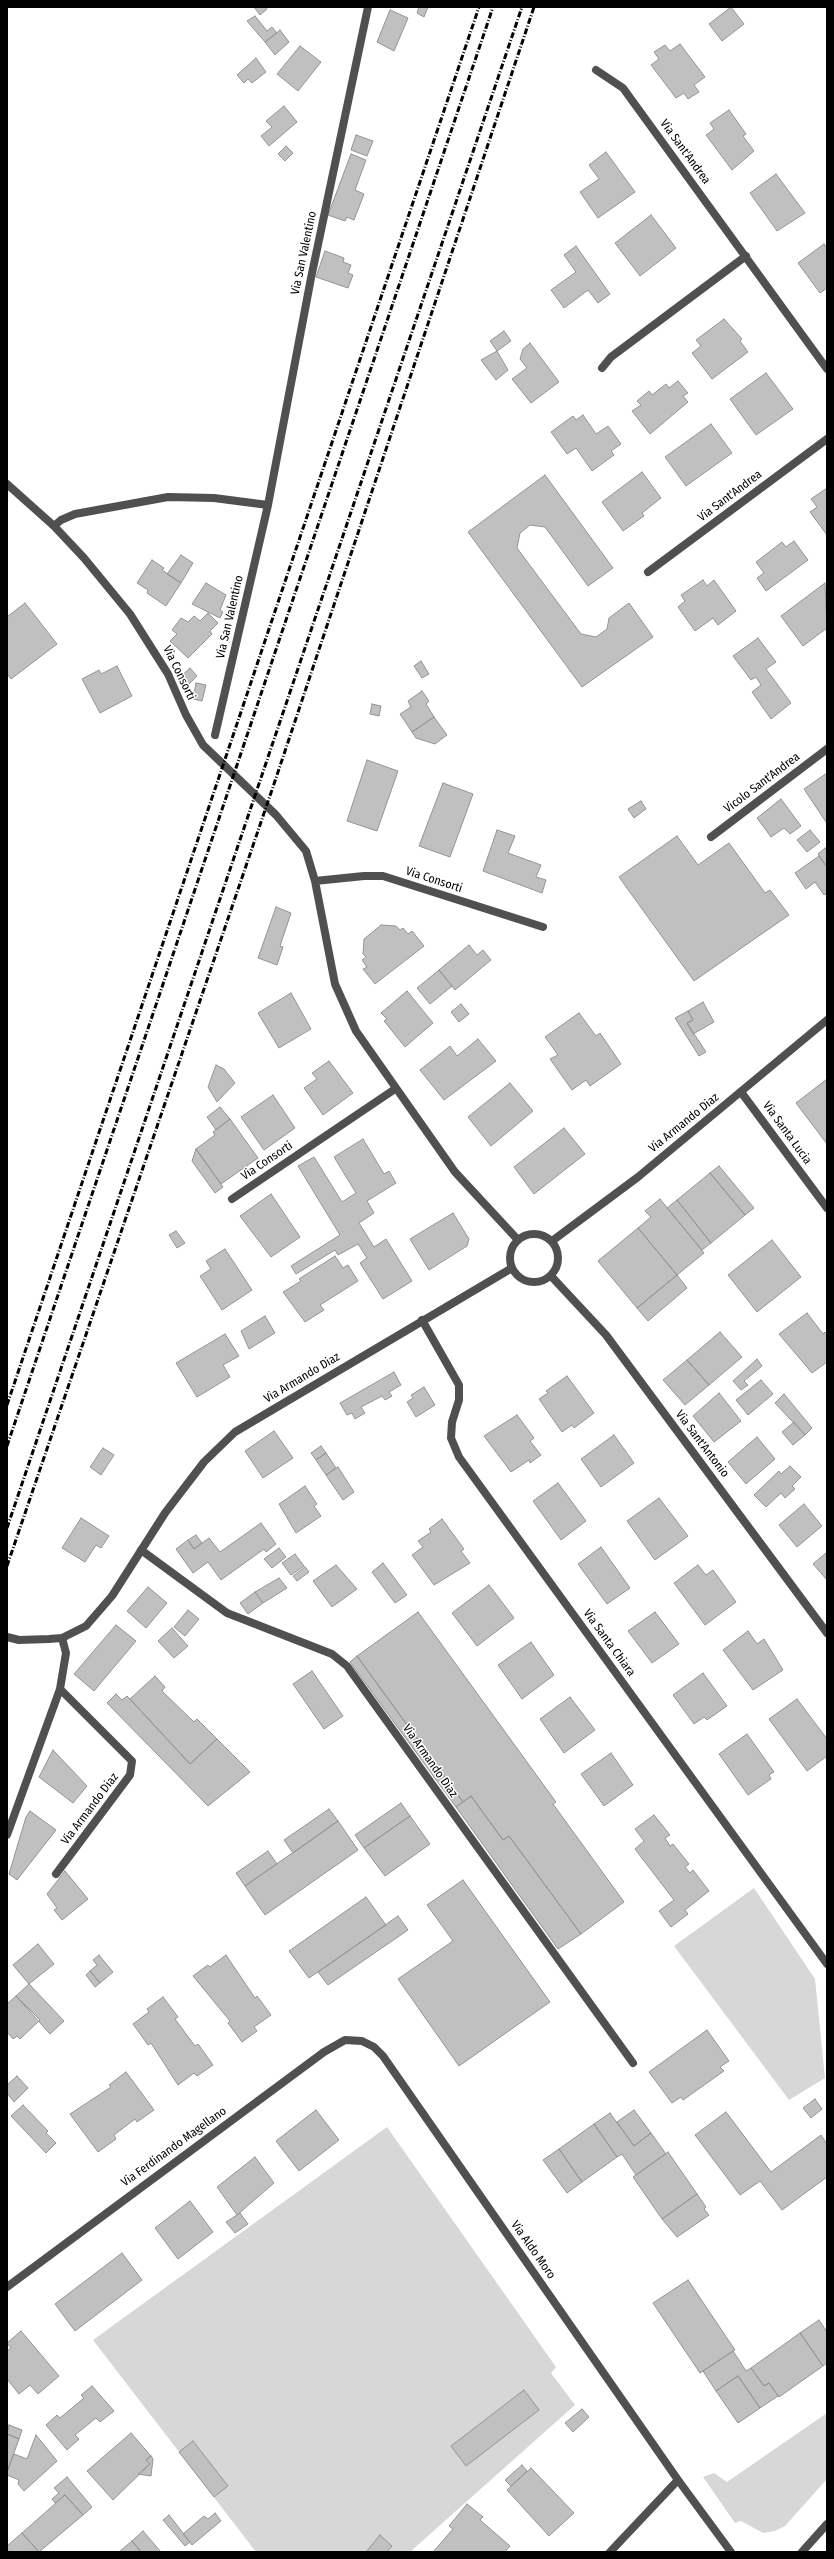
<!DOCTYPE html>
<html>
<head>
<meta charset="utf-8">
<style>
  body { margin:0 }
  #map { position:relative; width:834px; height:2559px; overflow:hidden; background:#fff; font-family:"Fira Sans Condensed",sans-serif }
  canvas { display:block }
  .frame { position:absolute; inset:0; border:8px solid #000; pointer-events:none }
</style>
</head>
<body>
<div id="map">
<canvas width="834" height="2559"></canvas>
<div class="frame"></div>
</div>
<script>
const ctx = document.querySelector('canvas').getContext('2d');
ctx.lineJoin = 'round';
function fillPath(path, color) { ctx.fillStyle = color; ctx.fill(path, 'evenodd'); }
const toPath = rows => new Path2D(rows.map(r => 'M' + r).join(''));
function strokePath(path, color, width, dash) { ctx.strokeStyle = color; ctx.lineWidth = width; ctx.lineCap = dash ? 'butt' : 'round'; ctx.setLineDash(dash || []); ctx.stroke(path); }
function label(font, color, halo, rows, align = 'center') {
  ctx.font = font + ' "Fira Sans Condensed",sans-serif'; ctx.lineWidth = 3; ctx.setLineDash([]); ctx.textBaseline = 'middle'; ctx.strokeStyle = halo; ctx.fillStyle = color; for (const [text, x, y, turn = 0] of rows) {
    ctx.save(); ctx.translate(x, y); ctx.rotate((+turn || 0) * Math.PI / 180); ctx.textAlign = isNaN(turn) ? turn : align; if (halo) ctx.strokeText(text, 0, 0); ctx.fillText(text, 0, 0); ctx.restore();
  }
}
const green = toPath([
  [754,1888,815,1979,825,2078,789,2100,674,1946],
  [387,2127,556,2367,551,2373,575,2405,410,2552,256,2552,93,2340],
  [827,2413,827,2479,785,2526,775,2531,763,2533,741,2521,735,2523,703,2477,714,2473,727,2482]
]);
const building = toPath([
  [254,7,266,7,267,9,260,15,254,7],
  [419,7,428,7,424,17,417,13,419,7],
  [731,7,744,24,722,41,709,24,731,7],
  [390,10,408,18,394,51,377,42,390,10],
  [255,16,267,31,272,27,277,33,265,42,247,21,255,16],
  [280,30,289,42,275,55,265,42,280,30],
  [680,44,705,77,694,85,699,92,688,99,684,93,676,98,651,65,659,59,654,52,665,45,670,51,680,44],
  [300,46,321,62,298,91,277,74,300,46],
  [256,58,266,72,252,83,248,79,244,83,237,75,256,58],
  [284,106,297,122,269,146,261,136,272,127,266,121,284,106],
  [729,110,746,134,743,136,754,151,732,170,706,135,714,129,710,123,729,110],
  [356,135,373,141,367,156,351,150,356,135],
  [286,146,293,153,285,161,278,154,286,146],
  [606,152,635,192,598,218,580,192,599,179,589,165,606,152],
  [351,154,366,160,355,190,364,194,354,220,347,217,345,221,328,215,351,154],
  [776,174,805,213,777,231,750,193,776,174],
  [651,215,676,248,640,276,615,243,651,215],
  [824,244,827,248,827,288,820,293,798,263,824,244],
  [576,246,610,294,598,303,588,290,564,308,551,290,576,272,564,255,576,246],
  [325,251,344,258,343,262,351,265,348,273,353,275,348,288,316,277,325,251],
  [724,319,742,339,740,341,748,352,712,379,692,353,701,346,696,340,724,319],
  [504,331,511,341,497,351,490,341,504,331],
  [530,343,559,382,531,403,512,379,527,368,520,359,523,349,530,343],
  [497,351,508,370,496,380,481,360,497,351],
  [766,373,793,409,756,435,730,399,766,373],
  [678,381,688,393,683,396,688,402,650,434,632,411,641,405,637,401,649,391,652,395,666,384,669,388,678,381],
  [583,415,596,434,608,426,621,444,611,451,614,455,592,471,576,448,567,454,551,432,573,416,576,420,583,415],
  [711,424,732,453,686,486,665,457,711,424],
  [642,472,661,498,642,513,644,516,623,531,602,502,642,472],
  [545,475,613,568,588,586,545,527,530,525,520,533,517,548,581,634,596,637,607,629,609,618,629,603,653,637,582,687,468,532,545,475],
  [827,488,827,535,810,512,817,507,811,499,827,488],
  [794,541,808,560,766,591,757,578,764,573,756,562,782,542,786,547,794,541],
  [181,555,193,563,181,583,167,574,181,555],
  [152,560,164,568,162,570,181,583,166,606,147,593,148,590,137,583,152,560],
  [703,580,707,586,714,580,736,611,718,625,713,618,695,631,678,607,685,601,681,595,703,580],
  [206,583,226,595,220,610,223,612,220,618,192,604,206,583],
  [825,583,827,628,803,646,781,616,825,583],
  [25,603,57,644,11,679,7,674,7,617,25,603],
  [208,613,218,623,210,631,212,634,188,658,170,641,177,634,172,630,181,618,188,622,194,616,200,621,208,613],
  [758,638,776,662,766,669,791,703,771,719,752,692,761,685,756,677,751,680,733,656,758,638],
  [421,661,429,674,422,678,414,666,421,661],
  [117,666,132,696,100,713,82,679,99,670,101,674,117,666],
  [190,668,197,676,187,686,179,678,190,668],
  [196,683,206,685,202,701,193,699,196,683],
  [422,691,429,701,426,704,434,717,412,732,400,714,411,707,408,701,422,691],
  [372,704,381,706,379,716,370,714,372,704],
  [434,717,447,735,435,744,416,738,412,732,434,717],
  [367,760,398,771,377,831,347,821,367,760],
  [827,773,827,821,826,822,804,789,827,773],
  [443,783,473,794,450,857,419,846,443,783],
  [781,799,801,826,790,834,784,828,771,837,757,818,781,799],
  [641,801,646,809,634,818,628,809,641,801],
  [497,830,515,836,508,853,541,865,536,877,546,880,542,893,483,871,497,830],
  [810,830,820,842,807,852,797,840,810,830],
  [677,836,698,865,729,843,765,893,770,890,789,915,694,981,619,877,677,836],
  [825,848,827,851,827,867,818,854,825,848],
  [819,856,827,867,827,893,824,895,815,882,806,889,795,873,819,856],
  [276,907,291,913,280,946,283,947,277,965,258,958,276,907],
  [381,925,396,926,400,930,403,928,408,934,412,931,424,946,375,984,363,969,367,967,362,960,366,957,363,954,364,939,381,925],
  [469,945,477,955,483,950,491,960,455,990,439,970,469,945],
  [439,970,452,986,430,1004,417,988,439,970],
  [407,991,433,1023,405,1047,384,1021,387,1019,381,1013,407,991],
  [291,993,311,1029,279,1048,258,1013,291,993],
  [703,1002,714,1022,693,1034,687,1023,693,1020,688,1011,703,1002],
  [461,1004,469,1014,459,1022,451,1012,461,1004],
  [688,1011,693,1020,687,1023,706,1052,699,1056,675,1018,688,1011],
  [579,1013,596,1036,600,1033,621,1064,590,1086,586,1080,572,1090,550,1059,558,1055,545,1037,579,1013],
  [478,1039,496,1061,444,1100,420,1070,450,1046,457,1056,478,1039],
  [329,1061,353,1093,323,1115,304,1088,317,1079,312,1073,329,1061],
  [216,1065,224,1069,235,1083,217,1102,208,1087,216,1065],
  [827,1079,827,1144,796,1103,827,1079],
  [510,1083,533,1111,491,1146,468,1117,510,1083],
  [273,1095,295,1128,264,1150,241,1117,273,1095],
  [220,1107,230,1119,216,1130,207,1117,220,1107],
  [230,1119,258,1158,221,1184,196,1149,215,1135,213,1132,230,1119],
  [564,1128,585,1154,534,1194,514,1167,564,1128],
  [363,1139,384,1174,389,1171,396,1183,367,1201,374,1213,359,1223,374,1247,386,1239,412,1281,383,1299,360,1263,367,1258,358,1244,338,1255,335,1250,296,1274,291,1266,340,1235,298,1166,314,1157,342,1202,356,1193,334,1157,363,1139],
  [196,1149,223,1187,215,1193,192,1161,196,1149],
  [719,1166,754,1208,745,1215,710,1173,719,1166],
  [710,1173,745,1215,711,1243,677,1200,710,1173],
  [271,1194,300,1237,271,1257,240,1216,271,1194],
  [660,1199,704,1253,677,1275,638,1228,651,1217,645,1211,660,1199],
  [677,1200,711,1243,702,1250,667,1208,677,1200],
  [453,1213,469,1239,467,1246,429,1270,410,1239,453,1213],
  [638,1228,677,1275,637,1308,598,1261,638,1228],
  [176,1231,185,1243,177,1248,169,1235,176,1231],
  [772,1240,801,1277,757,1312,728,1275,772,1240],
  [225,1249,252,1290,222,1310,200,1276,211,1269,206,1261,225,1249],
  [335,1256,343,1268,348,1265,358,1281,320,1305,324,1310,305,1322,283,1292,301,1281,299,1279,335,1256],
  [677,1275,687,1288,648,1321,637,1308,677,1275],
  [807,1313,823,1334,825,1332,827,1334,827,1362,812,1373,779,1334,807,1313],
  [265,1316,275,1333,249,1349,241,1331,265,1316],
  [720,1332,742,1357,709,1385,687,1360,720,1332],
  [225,1334,239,1356,223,1365,230,1377,197,1397,176,1363,225,1334],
  [757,1359,762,1366,744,1381,748,1385,741,1390,733,1381,757,1359],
  [687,1360,709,1385,685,1405,663,1380,687,1360],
  [394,1372,401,1385,389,1392,392,1396,385,1400,382,1396,361,1407,365,1413,355,1419,352,1413,347,1415,340,1403,394,1372],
  [567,1376,594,1413,574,1428,572,1425,562,1432,539,1399,548,1393,546,1391,567,1376],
  [761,1380,773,1394,748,1415,736,1400,761,1380],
  [424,1387,435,1405,416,1417,407,1402,413,1398,411,1395,424,1387],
  [719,1393,741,1421,714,1442,693,1416,719,1393],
  [784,1394,812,1428,805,1435,775,1403,784,1394],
  [517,1415,534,1438,530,1441,541,1455,530,1463,529,1460,511,1472,484,1436,517,1415],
  [794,1422,805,1435,793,1445,782,1432,794,1422],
  [274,1431,293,1458,263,1478,245,1451,274,1431],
  [614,1435,634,1463,601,1487,581,1459,614,1435],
  [757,1437,775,1459,746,1484,728,1462,757,1437],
  [321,1446,326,1453,316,1460,311,1453,321,1446],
  [103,1448,114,1455,101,1475,90,1467,103,1448],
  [326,1453,336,1468,326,1475,316,1460,326,1453],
  [790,1466,801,1477,792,1486,795,1489,785,1498,781,1493,766,1507,754,1495,779,1471,781,1474,790,1466],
  [338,1467,354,1492,343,1500,326,1475,338,1467],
  [558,1483,586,1521,561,1540,533,1501,558,1483],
  [305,1486,317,1504,314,1506,321,1516,296,1533,279,1504,305,1486],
  [659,1498,688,1536,655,1560,627,1521,659,1498],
  [804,1504,822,1526,797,1547,779,1525,804,1504],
  [81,1518,109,1536,101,1548,96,1545,85,1562,62,1548,81,1518],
  [442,1519,464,1549,461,1551,470,1563,434,1585,412,1555,423,1547,418,1541,431,1532,429,1529,442,1519],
  [261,1523,276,1544,266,1552,264,1549,221,1580,208,1562,193,1573,176,1549,188,1540,194,1549,209,1538,220,1552,261,1523],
  [196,1535,202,1543,194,1549,188,1540,196,1535],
  [601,1547,630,1588,607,1604,578,1564,601,1547],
  [279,1548,286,1557,272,1568,264,1559,279,1548],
  [827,1552,827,1580,813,1564,827,1552],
  [295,1554,304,1566,291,1575,282,1563,295,1554],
  [383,1563,407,1595,395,1603,372,1572,383,1563],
  [336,1565,357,1589,332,1607,313,1581,336,1565],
  [698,1565,706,1575,713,1570,736,1602,705,1625,674,1583,698,1565],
  [305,1567,309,1572,297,1581,293,1576,305,1567],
  [279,1578,287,1588,263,1603,255,1592,279,1578],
  [489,1585,514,1618,477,1646,452,1613,489,1585],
  [148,1587,167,1603,146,1628,127,1611,148,1587],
  [255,1592,263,1603,248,1614,240,1603,255,1592],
  [188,1610,199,1619,185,1636,174,1627,188,1610],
  [418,1612,556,1802,553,1804,624,1902,581,1934,509,1836,503,1840,471,1796,463,1802,357,1656,418,1612],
  [655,1612,679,1644,652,1663,628,1631,655,1612],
  [116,1625,136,1641,94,1691,74,1674,116,1625],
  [172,1628,188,1646,174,1658,158,1641,172,1628],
  [748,1631,757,1644,764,1639,783,1670,753,1690,723,1650,748,1631],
  [531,1642,554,1675,522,1699,498,1665,531,1642],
  [357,1656,463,1802,456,1807,350,1662,357,1656],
  [312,1671,343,1716,324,1729,293,1684,312,1671],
  [703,1673,727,1706,707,1720,704,1717,694,1724,673,1695,703,1673],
  [155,1676,165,1687,162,1691,194,1722,197,1719,217,1739,190,1764,130,1699,155,1676],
  [116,1694,122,1700,127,1696,190,1764,217,1739,250,1772,208,1806,107,1703,116,1694],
  [570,1697,595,1730,564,1753,540,1719,570,1697],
  [797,1699,827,1739,827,1756,807,1771,769,1719,797,1699],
  [747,1734,774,1772,769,1775,771,1779,748,1795,719,1754,747,1734],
  [53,1750,87,1786,73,1803,39,1777,53,1750],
  [611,1753,633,1785,604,1806,581,1774,611,1753],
  [471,1796,503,1840,509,1836,581,1934,558,1949,456,1807,471,1796],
  [401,1803,410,1816,364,1848,355,1835,401,1803],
  [329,1809,338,1821,293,1853,284,1840,329,1809],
  [30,1811,56,1830,17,1880,9,1874,26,1817,30,1811],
  [654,1815,670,1835,665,1838,670,1846,673,1844,689,1864,685,1867,690,1873,693,1870,709,1891,685,1910,688,1914,671,1927,659,1911,674,1900,635,1849,644,1841,635,1829,654,1815],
  [410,1816,430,1844,385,1876,364,1848,410,1816],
  [338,1821,358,1850,265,1915,245,1886,338,1821],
  [268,1851,277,1864,245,1886,236,1873,268,1851],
  [65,1871,88,1899,62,1920,54,1910,57,1908,47,1894,65,1871],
  [463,1880,550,2002,459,2066,398,1979,453,1941,427,1905,463,1880],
  [366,1897,386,1925,309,1978,289,1951,366,1897],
  [398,1916,408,1930,328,1985,318,1972,398,1916],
  [38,1944,54,1964,29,1984,13,1965,38,1944],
  [99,1955,113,1972,100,1983,90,1971,97,1965,93,1960,99,1955],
  [226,1955,255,1998,257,1996,271,2015,254,2027,257,2031,242,2042,228,2023,230,2021,193,1976,208,1965,210,1967,226,1955],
  [90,1971,100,1983,95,1987,86,1975,90,1971],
  [29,1984,64,2021,50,2034,16,1996,29,1984],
  [16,1996,40,2020,20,2039,17,2036,13,2039,7,2032,7,2004,16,1996],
  [163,1997,178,2017,175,2019,195,2046,198,2044,213,2065,197,2076,194,2073,178,2085,151,2043,148,2045,133,2024,149,2012,147,2009,163,1997],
  [707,2030,729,2061,720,2067,724,2071,683,2100,681,2097,672,2103,649,2072,707,2030],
  [126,2072,154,2110,137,2122,135,2119,114,2135,116,2139,98,2152,70,2114,111,2087,109,2085,126,2072],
  [17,2076,28,2088,14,2102,7,2093,7,2085,17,2076],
  [815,2099,822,2109,811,2118,803,2108,815,2099],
  [23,2105,48,2131,46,2133,56,2143,46,2153,11,2116,23,2105],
  [316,2110,339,2140,299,2171,276,2141,316,2110],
  [634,2110,651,2133,634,2146,617,2122,634,2110],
  [726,2112,771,2172,821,2135,827,2144,827,2177,782,2210,760,2181,740,2195,695,2135,726,2112],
  [610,2113,634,2146,651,2133,666,2154,636,2175,622,2154,617,2157,594,2124,610,2113],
  [594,2124,617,2157,582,2182,559,2149,594,2124],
  [559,2149,582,2182,567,2193,543,2160,559,2149],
  [668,2152,697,2194,662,2219,633,2177,668,2152],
  [255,2157,274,2183,237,2215,217,2187,255,2157],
  [697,2194,706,2207,704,2209,709,2215,677,2237,662,2219,697,2194],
  [190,2201,213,2232,178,2259,155,2228,190,2201],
  [240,2213,248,2224,235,2233,226,2222,240,2213],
  [122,2253,142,2280,75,2331,55,2304,122,2253],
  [688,2280,735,2350,700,2373,653,2303,688,2280],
  [819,2320,827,2332,827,2363,823,2366,800,2333,819,2320],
  [21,2331,59,2376,38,2394,30,2385,19,2394,7,2379,7,2351,11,2348,7,2343,21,2331],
  [800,2333,823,2366,779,2397,769,2383,764,2386,751,2368,800,2333],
  [733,2351,746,2371,751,2368,764,2386,769,2383,778,2396,760,2408,738,2376,716,2391,703,2371,733,2351],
  [738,2376,760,2408,738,2423,716,2391,738,2376],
  [92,2386,114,2411,100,2422,96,2418,75,2435,79,2439,67,2450,46,2425,57,2415,60,2418,84,2398,81,2395,92,2386],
  [524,2390,539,2410,466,2466,451,2446,524,2390],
  [582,2409,589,2417,573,2432,565,2423,582,2409],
  [9,2425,22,2430,19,2439,7,2434,9,2425],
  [131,2433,151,2456,146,2460,150,2464,113,2500,87,2471,131,2433],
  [7,2434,19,2439,7,2472,7,2434],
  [36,2435,57,2461,24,2491,18,2484,19,2480,7,2475,7,2472,14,2454,27,2459,36,2435],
  [193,2441,228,2486,214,2497,179,2452,193,2441],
  [151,2456,153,2459,151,2476,138,2474,150,2464,146,2460,151,2456],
  [522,2465,527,2471,511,2486,505,2480,522,2465],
  [531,2468,574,2513,549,2536,507,2490,531,2468],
  [67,2477,92,2507,83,2515,65,2495,55,2503,52,2499,59,2493,54,2488,67,2477],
  [65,2495,83,2515,39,2552,22,2533,65,2495],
  [467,2504,483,2517,480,2520,510,2546,505,2552,433,2552,453,2529,449,2526,467,2504],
  [215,2513,221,2521,192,2545,183,2534,204,2516,208,2519,215,2513],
  [169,2515,190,2542,185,2546,163,2520,169,2515],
  [143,2531,161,2552,141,2552,132,2541,143,2531],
  [22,2533,39,2552,7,2552,7,2546,22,2533],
  [380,2535,392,2546,387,2552,366,2552,380,2535],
  [132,2541,141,2552,119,2552,132,2541]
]);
const minor = toPath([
  [596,70,623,88,827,369],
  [602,368,611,357,746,256],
  [7,484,54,526,84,558,130,614,168,674,186,715,203,745,276,815,306,851,315,881,335,984,356,1031,455,1172,518,1240],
  [54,526,61,520,75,514,168,497,214,498,268,505],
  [648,572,827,439],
  [215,735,268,505,311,278,368,7],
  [711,837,827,749],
  [315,881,364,876,383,876,543,927],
  [741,1092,827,1208],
  [232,1199,395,1089],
  [551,1276,606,1335,827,1633],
  [422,1320,459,1385,459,1400,452,1422,451,1438,459,1457,827,1964],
  [141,1550,227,1613,332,1654,347,1666,633,2063],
  [7,1835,60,1689,66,1653,62,1638],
  [56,1874,130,1775,132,1761,60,1689],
  [7,2287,324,2052,345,2040,362,2041,374,2047,383,2056,678,2480,731,2552],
  [610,2552,678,2480],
  [802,2552,827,2524]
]);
const tertiary = toPath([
  '510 1258a24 24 0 1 1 48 0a24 24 0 1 1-48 0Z',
  [552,1241,638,1177,827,1020],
  [7,1637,19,1640,49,1639,62,1638,86,1626,112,1596,165,1513,204,1462,235,1432,512,1268]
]);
const rail = toPath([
  [7,1405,479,7],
  [7,1446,493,7],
  [7,1528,522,7],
  [7,1566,275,781,534,7]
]);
const streetNames = [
  ["Via Sant'Andrea",685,152,54],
  ["Via San Valentino",304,253,-78],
  ["Via Sant'Andrea",730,496,-37],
  ["Via San Valentino",230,617,-77],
  ["Via Consorti",179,673,64],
  ["Vicolo Sant'Andrea",762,783,-37],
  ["Via Consorti",434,880,18],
  ["Via Armando Diaz",684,1123,-39],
  ["Via Santa Lucia",787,1133,54],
  ["Via Consorti",267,1161,-34],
  ["Via Armando Diaz",302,1378,-31],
  ["Via Sant'Antonio",702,1444,53],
  ["Via Santa Chiara",609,1643,54],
  ["Via Armando Diaz",430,1761,55],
  ["Via Armando Diaz",90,1809,-53],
  ["Via Ferdinando Magellano",174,2147,-36],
  ["Via Aldo Moro",533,2250,55]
];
fillPath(green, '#d7d7d7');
fillPath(building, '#c0c0c0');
strokePath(building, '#949494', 1);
strokePath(minor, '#505050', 8);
strokePath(tertiary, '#505050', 8);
strokePath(rail, '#000', 3, [6, 2, 1, 2]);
label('12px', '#000', '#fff', streetNames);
</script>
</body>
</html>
